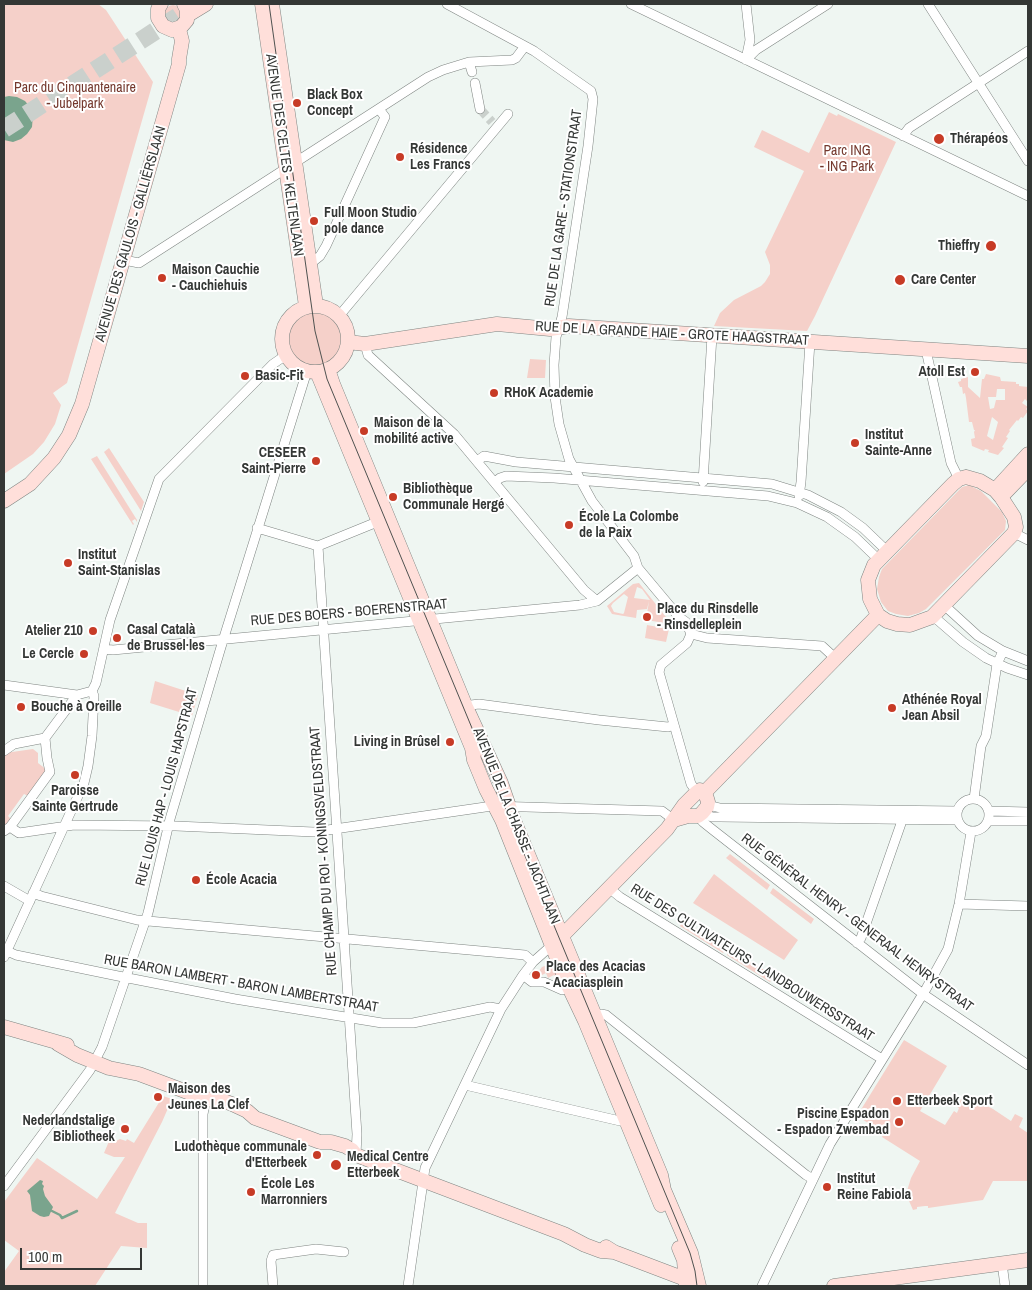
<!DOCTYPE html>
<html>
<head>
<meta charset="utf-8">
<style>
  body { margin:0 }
  #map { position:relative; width:1032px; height:1290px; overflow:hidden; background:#eff6f2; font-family:"Archivo Narrow",sans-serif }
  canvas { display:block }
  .frame { position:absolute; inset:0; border:5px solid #343735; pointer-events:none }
  .scale { position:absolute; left:20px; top:1248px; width:122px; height:22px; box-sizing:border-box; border:2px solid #343735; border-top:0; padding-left:6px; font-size:15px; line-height:18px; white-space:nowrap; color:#343735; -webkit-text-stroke:4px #fff; paint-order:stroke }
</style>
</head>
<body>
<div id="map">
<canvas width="1032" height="1290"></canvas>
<div class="frame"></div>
<div class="scale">100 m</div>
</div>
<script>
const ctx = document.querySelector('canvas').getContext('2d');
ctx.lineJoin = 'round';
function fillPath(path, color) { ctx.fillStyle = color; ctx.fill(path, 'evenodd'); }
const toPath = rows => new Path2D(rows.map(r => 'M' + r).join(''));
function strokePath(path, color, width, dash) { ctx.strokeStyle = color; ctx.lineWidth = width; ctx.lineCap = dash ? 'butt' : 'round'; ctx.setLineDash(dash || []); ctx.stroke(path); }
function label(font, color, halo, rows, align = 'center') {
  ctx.font = font + ' "Archivo Narrow",sans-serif'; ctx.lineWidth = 4; ctx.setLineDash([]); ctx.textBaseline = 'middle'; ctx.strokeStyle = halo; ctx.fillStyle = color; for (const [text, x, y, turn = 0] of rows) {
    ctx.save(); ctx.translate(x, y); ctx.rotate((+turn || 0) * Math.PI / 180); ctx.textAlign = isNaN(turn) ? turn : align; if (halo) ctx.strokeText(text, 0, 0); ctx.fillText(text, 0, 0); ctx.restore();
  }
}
const green = toPath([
  [4,4,98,4,106,10,153,82,67,383,53,393,61,405,55,424,44,442,33,454,4,474],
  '164 14a9 9 0 1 1 18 0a9 9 0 1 1-18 0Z',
  [829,112,837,116,838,114,896,142,815,316,807,331,714,326,720,313,734,300,761,286,765,282,770,274,770,265,765,252,804,171,754,147,762,130,809,153],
  '286 338a29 29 0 1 1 58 0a29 29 0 1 1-58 0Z',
  [530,359,546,360,545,378,527,378],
  [986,374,1000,377,1001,381,1016,382,1016,384,1019,384,1019,386,1028,387,1028,402,1025,399,1022,403,1028,407,1026,409,1028,411,1023,418,1021,417,1018,421,1017,420,1009,430,1010,431,1006,437,1008,438,1002,447,1004,448,998,455,988,452,989,450,985,449,984,451,972,446,971,439,975,438,974,432,975,430,974,430,972,422,969,422,966,398,965,393,963,394,962,387,960,387,958,382,961,381,961,379,968,377,968,387,980,398,982,379,984,379],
  [997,389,1005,389,1005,400,996,400,994,408,990,409,988,397,996,397],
  [992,417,998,422,993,440,987,436],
  [109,448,144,502,141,511,104,452],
  [97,456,137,520,137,522,135,519,132,521,134,524,133,525,91,459],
  [969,485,981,491,1002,512,1006,521,1005,530,926,609,919,613,908,616,896,614,888,611,881,602,877,589,879,577,882,569,962,487],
  [639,583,666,617,665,623,646,620,649,601,647,609,637,610,636,618,612,614,607,606,633,584],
  [637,587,642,589,650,600,634,598],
  [624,594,628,597,624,613,623,614,614,612,611,606,613,603],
  [647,625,669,629,666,642,645,638],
  [155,681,198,695,192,716,150,703],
  [33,749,38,753,38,763,47,770,28,796,24,794,8,816,11,819,4,828,4,755,5,753],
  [730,854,770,885,767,890,726,858],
  [714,874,798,940,784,960,693,903],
  [773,888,814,919,811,924,770,893],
  [683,921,727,947,723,953,680,926],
  [730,949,774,976,770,982,727,955],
  [553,963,560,980,557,981,554,975,548,978,546,973,538,977,536,975,542,967],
  [904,1040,947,1066,920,1111,945,1125,954,1111,957,1113,959,1108,957,1107,964,1094,993,1109,1011,1121,1015,1114,1023,1118,1019,1127,1028,1133,1028,1181,993,1181,983,1200,928,1208,928,1206,925,1206,917,1207,917,1209,913,1210,906,1194,911,1178,920,1161,882,1137,884,1133,857,1116],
  [163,1096,172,1099,162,1122,115,1213,138,1223,147,1223,147,1248,121,1246,95,1286,4,1286,4,1272,19,1251,4,1240,4,1202,37,1158,97,1199,125,1157,114,1157,104,1153,110,1139,116,1141,120,1139,126,1141,127,1139,134,1143]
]);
const water = toPath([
  [9,96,17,97,25,101,30,107,33,115,32,127,27,134,21,139,13,142,4,140,4,97],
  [40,1180,43,1181,42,1184,44,1186,43,1189,45,1196,53,1207,49,1216,44,1217,40,1216,32,1211,30,1195,27,1191]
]);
const stream = toPath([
  [52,1211,60,1215,62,1218,77,1211]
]);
const streetTunnel = toPath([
  [480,109,492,122]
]);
const highwayTunnel = toPath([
  [4,129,197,4]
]);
const street = toPath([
  [447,4,534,51,591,91,593,99,588,146,562,317,556,337,554,365,555,397,559,424,569,459,592,501,634,556,638,568],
  [631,4,1028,196],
  [928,4,1028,161],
  [746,59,750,40,746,4],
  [746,60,756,50,828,4],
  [469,62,472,72],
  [475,83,480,109],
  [903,136,909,128,1028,51],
  [124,260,139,263,428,77,443,70,469,62,512,60,516,58,525,46],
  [307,261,315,260,320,256,326,246,385,117,379,109],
  [339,316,508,114],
  [365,344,368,355,454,434,584,590,597,601],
  [926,350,951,463,959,479],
  [477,461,484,456,516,462,772,484,808,495,841,512,863,528,886,550],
  [495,482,500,478,506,476,554,478,768,496,797,503,827,517,855,537,878,559],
  [703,482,712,336],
  [799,496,801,482,810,342],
  [257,528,318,546,382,520],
  [1014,533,1028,540],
  [318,546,357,1134,356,1155],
  [944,605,978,636,1003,651,1028,661],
  [933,616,963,642,986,658,1007,668,1028,675],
  [691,634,687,643,661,665,659,672,691,784,697,792],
  [691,634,707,638,822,646,835,658],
  [104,649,113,650,580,605,597,601,638,568,679,617,686,622,691,634],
  [4,685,77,695],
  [461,709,471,705,479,704,599,720,668,727,674,725],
  [45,738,77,695,92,691],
  [4,751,14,744,45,738],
  '957 815a16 16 0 1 1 32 0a16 16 0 1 1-32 0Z',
  [974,799,981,746,986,736,997,664,1003,651],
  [708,805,720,808,957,811],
  [989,811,1028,812],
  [702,813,712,817,720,817,957,820],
  [698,816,703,822,713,830,923,994,1028,1065],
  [988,821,1028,821],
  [10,827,19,833,74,825,176,826,314,832,492,806,662,811,674,820],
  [4,831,10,827,50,772,47,758,45,738],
  [4,886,30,901],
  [609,888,620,897,882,1059],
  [33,893,41,896,137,920,525,955,533,962],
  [959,904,1028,906],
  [857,943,861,938,904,815],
  [7,951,16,955,118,976,235,999,382,1023,413,1023,490,1007,501,1009],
  [4,957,84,783,88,766,92,736,94,696,92,691,96,683,110,620,159,479,273,364,286,355],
  [523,975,532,982,544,982,562,990,570,988],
  [591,1019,601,1014,606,1015,806,1175,813,1179],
  [465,1085,620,1121,629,1119],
  [4,1186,90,1070,102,1047,148,913,170,819,221,647,307,371],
  [1002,1263,1005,1286],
  [203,1286,203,1114,206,1099],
  [273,1286,271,1261,273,1255,316,1249,344,1252],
  [408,1286,425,1168,501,1009,523,975,533,962,551,946],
  [762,1286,830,1144,926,989,948,949,959,904,971,832]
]);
const secondary = toPath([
  [161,4,158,9,158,18,163,26,172,30,181,27,187,20,187,10,184,4],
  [262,4,306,306],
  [272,4,316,305],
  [188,15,206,4],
  '282 339a33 33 0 1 1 66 0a33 33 0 1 1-66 0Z',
  [348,342,365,344,497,324,550,329,569,326,1028,356],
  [328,369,333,384,466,707,501,783,513,818,661,1175,664,1190,691,1253,699,1286],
  [317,372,472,748,474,760,486,789,502,820,566,981,585,1021,661,1205],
  [966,477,980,481,995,490,1001,497,1014,517,1016,527,1014,533,932,617,910,625,897,624,887,621,878,615,870,599,868,580,874,565,953,484,959,479,966,477],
  [995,490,1028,454],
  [1001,497,1028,469],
  [4,501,30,484,54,458,69,435,82,404,179,64,179,59,182,41,180,33,177,29],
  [705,792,878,615],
  [674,820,688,816,698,816,702,813,707,807,708,802,705,792],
  [556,942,667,829,684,805,697,792,700,790,705,792],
  [4,1027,67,1045],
  [58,1044,77,1055,109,1068,139,1074,206,1099,221,1100,232,1104,247,1111,255,1118,320,1142,331,1142,345,1146,352,1150,356,1155,564,1234,585,1245,601,1251,614,1252],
  [606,1247,614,1252,693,1282],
  [679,1248,684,1260,686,1286],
  [834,1286,1028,1260]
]);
const tram = toPath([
  [269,4,315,331,327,379,690,1253,695,1271,697,1286]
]);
const markers = [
  [297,103,5,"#c73b26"],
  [939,139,6,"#c73b26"],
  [400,157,5,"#c73b26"],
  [314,221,5,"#c73b26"],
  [991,246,6,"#c73b26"],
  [162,278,5,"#c73b26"],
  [900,280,6,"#c73b26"],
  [975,372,5,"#c73b26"],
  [245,376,5,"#c73b26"],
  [494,393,5,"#c73b26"],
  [364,431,5,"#c73b26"],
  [855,443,5,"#c73b26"],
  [316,461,5,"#c73b26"],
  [393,497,5,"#c73b26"],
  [569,525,5,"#c73b26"],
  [68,563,5,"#c73b26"],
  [647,617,5,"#c73b26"],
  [93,631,5,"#c73b26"],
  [117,638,5,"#c73b26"],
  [84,654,5,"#c73b26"],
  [21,707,5,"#c73b26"],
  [892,708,5,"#c73b26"],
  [450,742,5,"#c73b26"],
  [75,775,5,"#c73b26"],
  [196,880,5,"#c73b26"],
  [536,975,5,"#c73b26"],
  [158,1097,5,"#c73b26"],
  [897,1101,5,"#c73b26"],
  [899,1122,5,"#c73b26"],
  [125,1129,5,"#c73b26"],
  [317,1155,5,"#c73b26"],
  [336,1165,6,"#c73b26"],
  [827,1187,5,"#c73b26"],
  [251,1192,5,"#c73b26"]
];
const parkNames = [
  ["Parc du Cinquantenaire",75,88],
  ["- Jubelpark",75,104],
  ["Parc ING",847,151],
  ["- ING Park",847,167]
];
const poiNames = [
  ["Black Box",307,95],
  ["Concept",307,111],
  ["Thérapéos",950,139],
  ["Résidence",410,149],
  ["Les Francs",410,165],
  ["Full Moon Studio",324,213],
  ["pole dance",324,229],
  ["Thieffry",980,246,"right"],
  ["Maison Cauchie",172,270],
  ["- Cauchiehuis",172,286],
  ["Care Center",911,280],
  ["Atoll Est",965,372,"right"],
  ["Basic-Fit",255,376],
  ["RHoK Academie",504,393],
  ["Maison de la",374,423],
  ["mobilité active",374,439],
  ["Institut",865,435],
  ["Sainte-Anne",865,451],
  ["CESEER",306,453,"right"],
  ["Saint-Pierre",306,469,"right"],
  ["Bibliothèque",403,489],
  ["Communale Hergé",403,505],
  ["École La Colombe",579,517],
  ["de la Paix",579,533],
  ["Institut",78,555],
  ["Saint-Stanislas",78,571],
  ["Place du Rinsdelle",657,609],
  ["- Rinsdelleplein",657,625],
  ["Casal Català",127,630],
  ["de Brussel·les",127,646],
  ["Atelier 210",83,631,"right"],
  ["Le Cercle",74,654,"right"],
  ["Athénée Royal",902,700],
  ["Jean Absil",902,716],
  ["Bouche à Oreille",31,707],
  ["Living in Brûsel",440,742,"right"],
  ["Paroisse",75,791,"center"],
  ["Sainte Gertrude",75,807,"center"],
  ["École Acacia",206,880],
  ["Place des Acacias",546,967],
  ["- Acaciasplein",546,983],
  ["Maison des",168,1089],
  ["Jeunes La Clef",168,1105],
  ["Etterbeek Sport",907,1101],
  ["Piscine Espadon",889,1114,"right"],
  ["- Espadon Zwembad",889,1130,"right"],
  ["Nederlandstalige",115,1121,"right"],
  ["Bibliotheek",115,1137,"right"],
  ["Ludothèque communale",307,1147,"right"],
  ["d'Etterbeek",307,1163,"right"],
  ["Medical Centre",347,1157],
  ["Etterbeek",347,1173],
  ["Institut",837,1179],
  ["Reine Fabiola",837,1195],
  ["École Les",261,1184],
  ["Marronniers",261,1200]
];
const streetNames = [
  ["AVENUE DES CELTES - KELTENLAAN",284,155,82],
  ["RUE DE LA GARE - STATIONSTRAAT",564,208,-82],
  ["AVENUE DES GAULOIS - GALLIËRSLAAN",131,234,-74],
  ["RUE DE LA GRANDE HAIE - GROTE HAAGSTRAAT",672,334,3],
  ["RUE DES BOERS - BOERENSTRAAT",349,613,-5],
  ["RUE LOUIS HAP - LOUIS HAPSTRAAT",167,787,-75],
  ["AVENUE DE LA CHASSE - JACHTLAAN",516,826,68],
  ["RUE CHAMP DU ROI - KONINGSVELDSTRAAT",324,851,-94],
  ["RUE GÉNÉRAL HENRY - GENERAAL HENRYSTRAAT",857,923,37],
  ["RUE DES CULTIVATEURS - LANDBOUWERSSTRAAT",752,963,32],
  ["RUE BARON LAMBERT - BARON LAMBERTSTRAAT",241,984,10]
];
fillPath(green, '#f5d0c9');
fillPath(water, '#7aa48d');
strokePath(stream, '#7aa48d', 2.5);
strokePath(streetTunnel, '#cad0cc', 9, [9, 4.5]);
strokePath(highwayTunnel, '#cad0cc', 18, [18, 9]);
strokePath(street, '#7f8582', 10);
strokePath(secondary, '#7f8582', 15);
strokePath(street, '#fff', 9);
strokePath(secondary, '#ffdfda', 14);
strokePath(tram, '#4f5250', 1);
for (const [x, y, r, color] of markers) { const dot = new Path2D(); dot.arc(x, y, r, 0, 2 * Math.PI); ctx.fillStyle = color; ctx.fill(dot); strokePath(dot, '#fff', 2); }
label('14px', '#74382d', '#fff', parkNames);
label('bold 14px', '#343735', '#fff', poiNames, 'left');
label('14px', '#343735', '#fff', streetNames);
</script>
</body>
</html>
